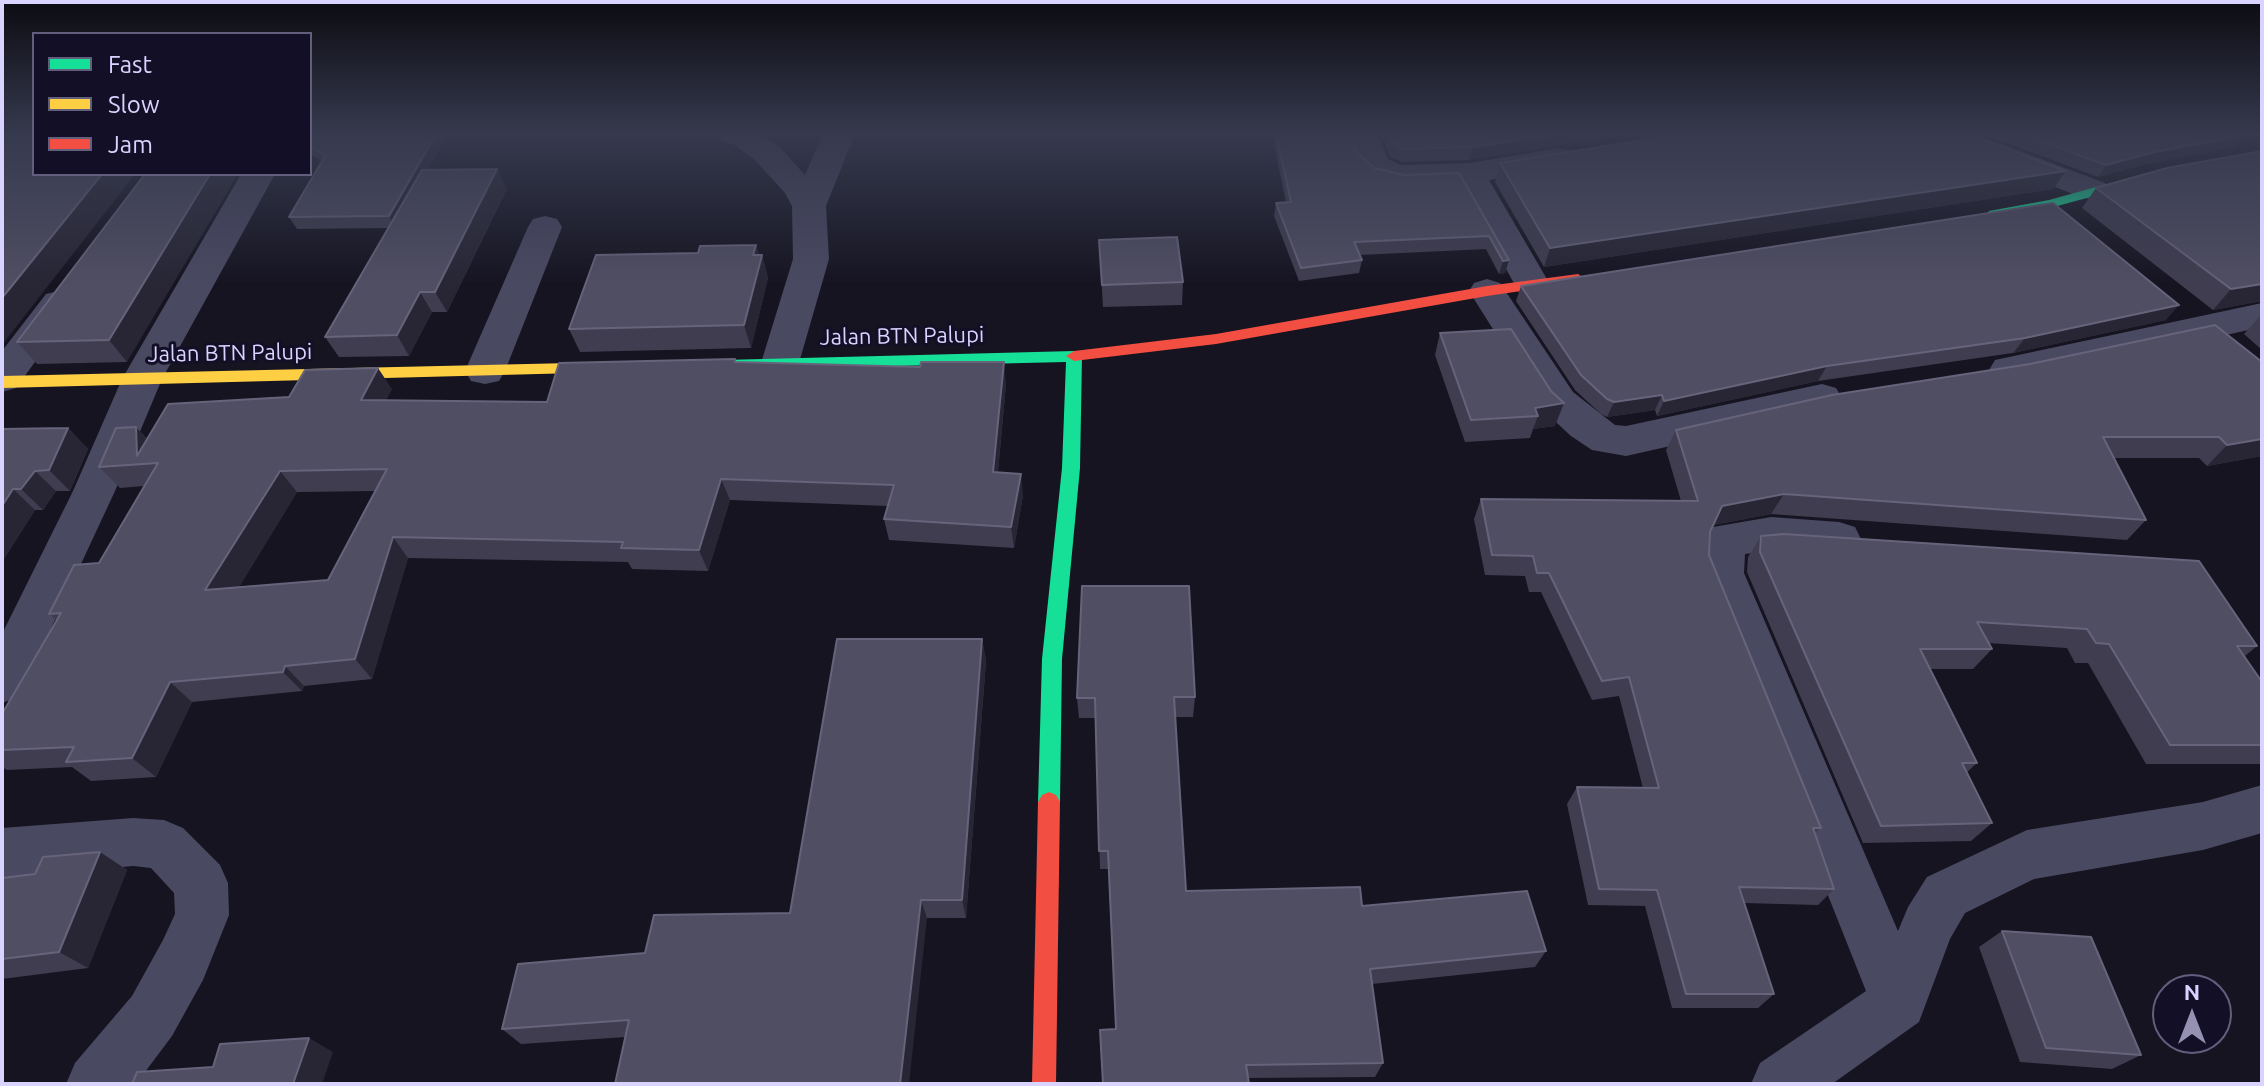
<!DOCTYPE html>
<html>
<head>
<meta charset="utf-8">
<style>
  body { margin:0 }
  #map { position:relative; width:2264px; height:1086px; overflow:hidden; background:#161421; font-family:Ubuntu,sans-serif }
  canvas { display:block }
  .frame { position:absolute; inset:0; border:4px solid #d9d4ff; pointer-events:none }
  .legend { position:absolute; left:32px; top:32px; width:280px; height:144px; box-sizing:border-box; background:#130f26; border:2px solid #625e7d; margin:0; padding:10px 14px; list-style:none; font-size:24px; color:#d9d4ff }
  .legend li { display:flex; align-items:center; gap:16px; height:40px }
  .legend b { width:40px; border:2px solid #625e7d }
  .north { position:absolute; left:2152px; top:974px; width:80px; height:80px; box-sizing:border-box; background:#130f26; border:2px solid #625e7d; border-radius:50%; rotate:0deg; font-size:22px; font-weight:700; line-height:32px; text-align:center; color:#d9d4ff }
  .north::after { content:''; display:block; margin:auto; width:28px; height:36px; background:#9591b1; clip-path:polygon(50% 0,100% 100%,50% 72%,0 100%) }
</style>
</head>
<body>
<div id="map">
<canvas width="2264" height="1086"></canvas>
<div class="frame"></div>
<ul class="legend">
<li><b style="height:10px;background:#16e098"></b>Fast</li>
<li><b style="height:10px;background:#ffcf43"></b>Slow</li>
<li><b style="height:10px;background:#f24e42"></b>Jam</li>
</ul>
<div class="north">N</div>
</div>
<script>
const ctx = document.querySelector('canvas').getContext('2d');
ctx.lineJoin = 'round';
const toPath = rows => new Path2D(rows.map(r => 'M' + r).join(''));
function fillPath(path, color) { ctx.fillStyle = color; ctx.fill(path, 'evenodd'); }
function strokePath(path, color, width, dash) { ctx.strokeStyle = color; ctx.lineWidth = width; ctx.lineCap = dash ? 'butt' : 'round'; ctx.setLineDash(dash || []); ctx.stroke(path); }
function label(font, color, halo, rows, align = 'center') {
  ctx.font = font + ' Ubuntu,sans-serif'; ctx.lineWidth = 6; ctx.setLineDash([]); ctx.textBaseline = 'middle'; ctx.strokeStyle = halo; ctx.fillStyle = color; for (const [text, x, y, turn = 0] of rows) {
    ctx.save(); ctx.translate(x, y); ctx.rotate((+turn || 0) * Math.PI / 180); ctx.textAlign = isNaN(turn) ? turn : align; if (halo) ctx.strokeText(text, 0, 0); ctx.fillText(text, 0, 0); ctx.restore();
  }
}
const street = toPath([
  [717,134,761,134,779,146,805,175,823,134,855,134,826,206,829,259,799,363,794,372,780,376,766,372,761,363,793,259,792,206,785,193,755,160,733,144,722,141,717,134],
  [1346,134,1378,134,1388,159,1401,165,1469,163,1559,148,1571,151,1575,158,1571,165,1489,180,1551,286,1546,294,1533,298,1520,294,1458,183,1401,185,1372,178,1357,164,1346,134],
  [1931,134,1975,134,2105,183,2110,190,2105,197,2093,200,2081,197,1936,141,1931,134],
  [241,174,275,174,162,379,115,491,19,697,2,703,2,634,73,491,122,379,241,174],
  [545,216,557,219,562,227,505,371,499,381,485,384,471,381,465,371,528,227,533,219,545,216],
  [1487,279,1500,283,1573,392,1615,425,1626,426,1822,384,1836,388,1842,398,1836,408,1822,412,1626,456,1592,450,1571,436,1545,412,1469,291,1474,283,1487,279],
  [59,291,72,294,78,303,16,388,2,392,2,351,46,294,59,291],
  [2262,303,2262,327,2009,383,1995,380,1989,370,1995,360,2009,357,2262,303],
  [1771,517,1839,522,1855,527,1861,539,1855,551,1839,556,1771,551,1745,554,1744,573,1898,931,1908,907,1927,877,2027,830,2203,802,2262,785,2262,833,2203,850,2034,879,1965,913,1950,939,1919,1022,1832,1084,1751,1084,1760,1063,1866,991,1700,573,1701,553,1713,527,1771,517],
  [133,818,164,820,183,828,220,865,228,883,229,915,203,980,172,1036,136,1084,66,1084,75,1063,132,996,163,940,175,914,174,893,151,868,133,866,2,878,2,828,133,818]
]);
const fast = toPath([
  [2262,151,2262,159,2149,181,2050,208,1994,218,1987,214,1989,211,2049,200,2147,173,2262,151],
  [1074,351,1082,356,1080,468,1062,659,1060,802,1056,809,1049,812,1042,809,1038,802,1042,659,1062,468,1066,362,724,370,716,365,724,360,1074,351]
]);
const slow = toPath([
  [615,362,623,367,615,372,2,388,2,376,615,362]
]);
const jam = toPath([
  [1578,274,1585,279,1583,282,1487,296,1216,344,1074,361,1066,356,1074,351,1216,334,1487,286,1578,274],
  [1049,792,1056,795,1060,802,1056,1084,1032,1084,1038,802,1042,795,1049,792]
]);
const wall = toPath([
  [310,134,428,170,507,189,447,312,432,312,409,356,339,357,325,337,388,228,297,229,289,217,322,161,310,154],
  [1272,134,1350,134,1356,152,1374,168,1404,175,1459,173,1509,260,1505,273,1499,274,1486,249,1359,255,1362,260,1359,273,1299,281,1274,216,1276,203,1286,202],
  [1381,134,1633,134,1469,160,1402,162,1390,157],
  [1982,134,2242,134,2244,135,2235,147,2146,164,2098,177],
  [2262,151,2262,301,2213,310,2082,208,2096,188],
  [1500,163,2053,189,1544,267,1495,182],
  [145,174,127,362,37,364,17,342],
  [1099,240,1183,282,1182,305,1103,307],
  [756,245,759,255,762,255,768,278,751,348,580,352,569,329,698,253],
  [1521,286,2166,320,2013,353,1818,381,1657,416,1655,410,1607,417,1601,414,1575,390,1516,301],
  [2262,314,2262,350,2244,334],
  [1440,333,1555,426,1533,429,1530,438,1465,442,1435,355],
  [735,359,736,362,1006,384,998,472,1023,495,1014,548,889,540,884,519,888,506,730,500,708,571,632,569,628,562,408,558,372,679,304,686,302,691,192,702,156,777,91,781,72,767,7,770,2,767,2,714,57,621,49,614,99,563,144,486,120,488,99,467,136,427,147,439,289,397,392,389,386,400,547,402],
  [376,491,328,580,239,587,297,492],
  [2262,362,2262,456,2207,466,2199,458,2114,458,2146,520,2127,540,1771,514,1713,525,1710,532,1709,555,1821,828,1815,833,1834,889,1818,905,1744,903,1774,994,1758,1008,1672,1008,1645,906,1588,905,1567,804,1577,787,1643,788,1619,696,1592,700,1541,592,1529,592,1525,576,1485,575,1474,519,1481,499,1681,501,1666,450,1676,430],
  [68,428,88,449,70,491,56,491,43,510,35,510,2,562,2,429],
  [1761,536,2257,646,2245,656,2262,682,2262,764,2146,764,2088,663,2075,663,2067,648,1988,643,1992,649,1973,669,1929,669,1977,763,1966,773,1992,823,1971,841,1863,843,1747,572,1748,557],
  [982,639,986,661,966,918,927,918,626,1037,521,1044,502,1029,645,953,790,913],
  [1195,697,1193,717,1175,717,1186,891,1362,906,1546,951,1535,967,1372,984,1383,1063,1375,1077,1248,1078,1116,1029,1108,869,1100,869,1096,718,1079,718,1077,698],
  [100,852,127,870,88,968,2,979,2,878,35,874],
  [2002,931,2141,1055,2112,1069,2020,1062,1979,947]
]);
const shadedWall = toPath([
  [436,134,448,134,395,228,389,216],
  [1557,134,1633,134,1469,160,1472,147],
  [2244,135,2235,147,2146,164,2098,177,2106,165,2155,152],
  [497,169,507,189,447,312,435,292],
  [2066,171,2053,189,1544,267,1550,248],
  [102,174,135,174,2,345,2,298],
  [210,174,238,174,127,362,109,340],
  [756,245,761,260,762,255,768,278,751,348,744,325,753,255],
  [1509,260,1505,273,1499,274,1503,261],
  [2262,284,2262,301,2213,310,2231,289],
  [420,292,432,312,409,356,397,335],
  [2179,305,2166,320,2013,353,2025,338],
  [1004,362,1006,384,996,493,993,472],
  [1827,366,1818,381,1657,416,1664,401],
  [378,368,392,389,375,421,361,400],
  [1662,395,1655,410,1607,417,1614,402],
  [1564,403,1555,426,1533,429,1538,416,1535,408],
  [136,427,155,449,137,456],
  [68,428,88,449,70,491,49,470],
  [2262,439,2262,456,2207,466,2227,445],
  [35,471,56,491,43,510,21,489],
  [280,471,297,492,225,610,205,590],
  [1021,474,1023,495,1014,548,1011,527],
  [721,479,730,500,708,571,699,550],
  [13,489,35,510,2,562,2,506],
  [1784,494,1771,514,1710,526,1722,506],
  [393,537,408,558,372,679,355,659],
  [982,639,986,661,966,918,962,900],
  [285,666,304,686,302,691,283,672],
  [170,682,192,702,156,777,132,758],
  [100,852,127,870,88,968,59,952],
  [921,900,927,918,909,1084,900,1084],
  [309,1038,333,1052,322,1084,293,1084]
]);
const building = toPath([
  [2,134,34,134,34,174,102,174,2,298,2,134],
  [310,134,436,134,389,216,289,217,325,156,310,146,310,134],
  [1276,134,1350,134,1356,152,1374,168,1404,175,1459,173,1509,260,1503,261,1489,236,1354,242,1362,260,1301,268,1276,203,1291,202,1276,134],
  [1388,134,1557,134,1472,147,1404,149,1393,144,1388,134],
  [1681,134,1968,134,2066,171,1550,248,1500,163,1681,134],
  [2021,134,2242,134,2244,135,2155,152,2106,165,2021,134],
  [2262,151,2262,284,2231,289,2096,188,2167,168,2262,151],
  [497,169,435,292,420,292,397,335,325,337,422,170,497,169],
  [145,174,210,174,109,340,17,342,145,174],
  [2053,203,2179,305,2025,338,1827,366,1664,401,1662,395,1614,402,1607,399,1581,375,1521,286,2053,203],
  [1177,237,1183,282,1102,285,1099,240,1177,237],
  [756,245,753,255,762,255,744,325,569,329,596,255,698,253,700,246,756,245],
  [2215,325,2262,362,2262,439,2227,445,2219,437,2103,437,2146,520,1784,494,1722,506,1710,532,1709,555,1821,828,1813,828,1834,889,1739,887,1774,994,1686,994,1657,890,1599,889,1577,787,1659,788,1629,677,1602,681,1549,573,1537,573,1533,556,1492,555,1481,499,1698,501,1676,430,1832,395,2030,364,2215,325],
  [1511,329,1551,391,1564,403,1535,408,1538,416,1471,420,1440,333,1511,329],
  [735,359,735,362,920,367,921,362,1004,362,993,472,1021,474,1011,527,884,519,894,485,721,479,699,550,621,548,623,542,393,537,355,659,285,666,283,672,170,682,132,758,66,762,74,747,2,750,2,714,61,613,49,614,74,565,99,563,158,463,99,467,116,428,136,427,137,456,168,404,289,397,305,370,378,368,361,400,547,402,559,363,735,359],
  [387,469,328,580,205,590,280,471,387,469],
  [68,428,49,470,35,471,21,489,13,489,2,506,2,429,68,428],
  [1784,534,2199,561,2257,646,2237,646,2262,682,2262,745,2170,745,2109,644,2096,643,2087,629,1977,622,1992,649,1920,649,1977,763,1962,763,1992,823,1881,826,1760,552,1761,536,1784,534],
  [1082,586,1189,586,1195,697,1174,697,1186,891,1360,887,1362,906,1527,891,1546,951,1370,969,1383,1063,1246,1065,1249,1084,1103,1084,1100,1030,1116,1029,1108,851,1099,851,1095,698,1077,698,1082,586],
  [837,639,982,639,962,900,921,900,900,1084,615,1084,629,1020,502,1029,518,964,645,953,654,915,790,913,837,639],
  [100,852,59,952,2,959,2,878,35,874,43,857,100,852],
  [2002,931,2091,937,2141,1055,2046,1048,2002,931],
  [309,1038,293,1084,132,1084,137,1072,213,1067,220,1044,309,1038]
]);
const streetNames = [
  ["Jalan BTN Palupi",902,336,-1],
  ["Jalan BTN Palupi",230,353,-1]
];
fillPath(street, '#4a4962');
fillPath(fast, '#16e098');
fillPath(slow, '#ffcf43');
fillPath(jam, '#f24e42');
fillPath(wall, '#403d50');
fillPath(shadedWall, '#282635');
fillPath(building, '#504e63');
strokePath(building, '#66637b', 2);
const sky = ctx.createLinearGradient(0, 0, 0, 286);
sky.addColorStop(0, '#0c0b12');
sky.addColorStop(0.47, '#363a4e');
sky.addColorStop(1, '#363a4e00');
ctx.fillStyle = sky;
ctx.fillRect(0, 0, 2264, 286);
label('22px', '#d9d4ff', '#130f26', streetNames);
</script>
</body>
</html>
